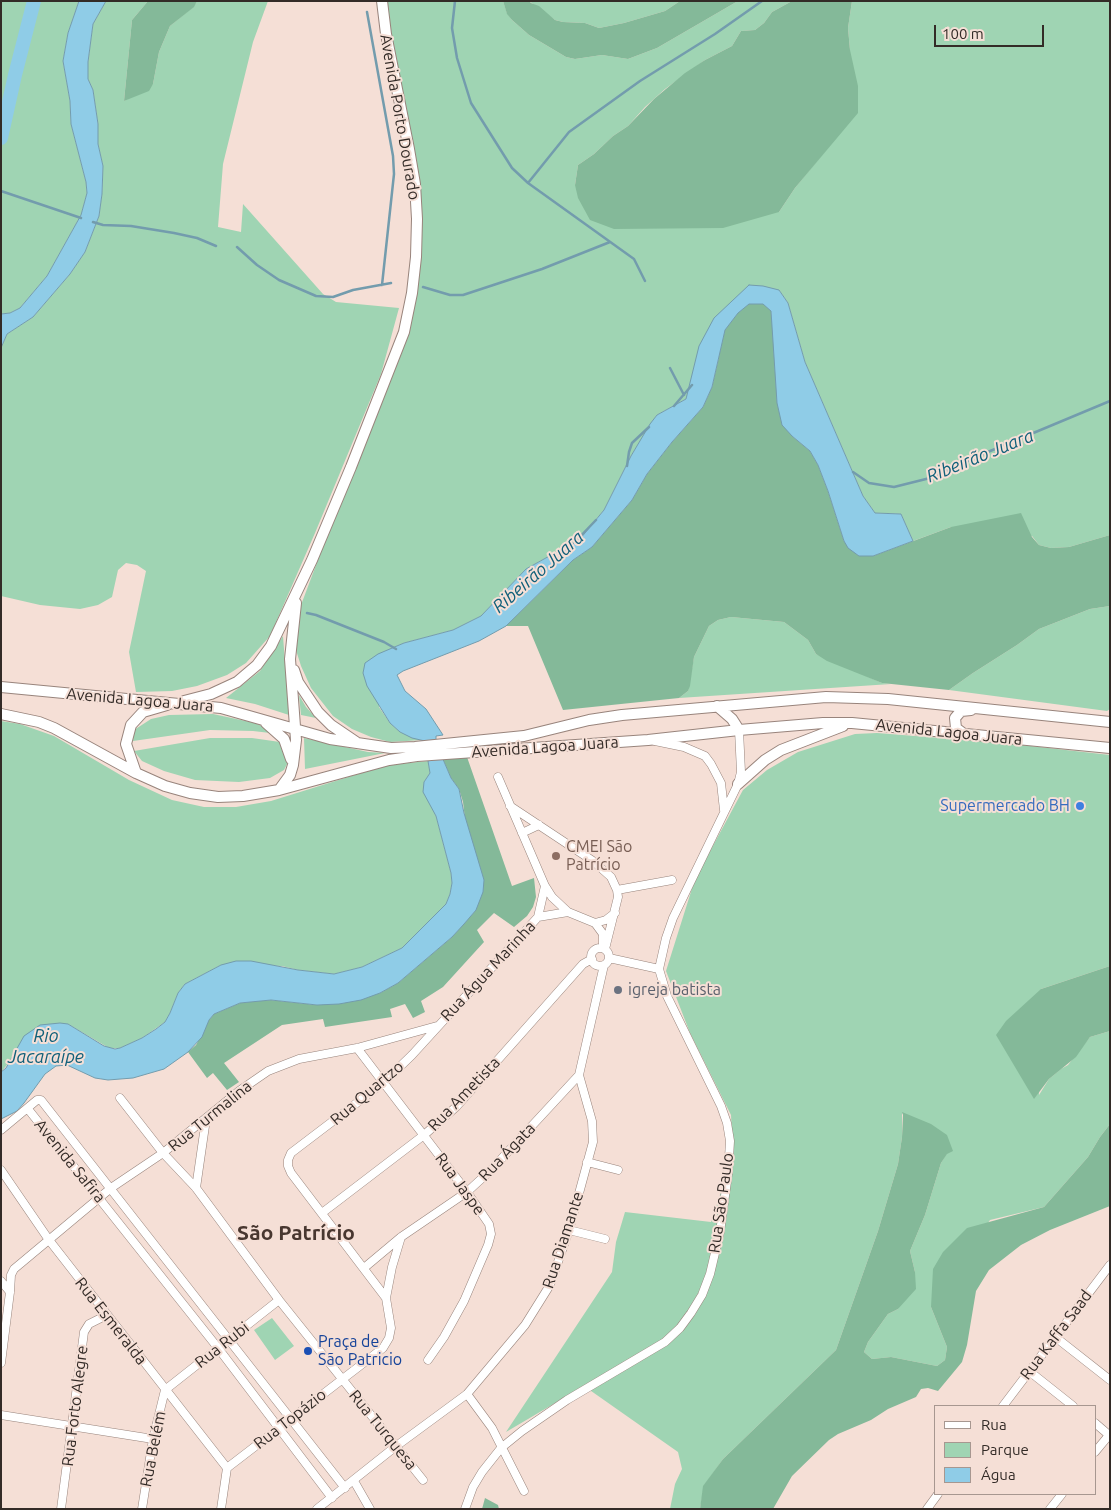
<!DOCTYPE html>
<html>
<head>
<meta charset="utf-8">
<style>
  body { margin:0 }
  #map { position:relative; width:1111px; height:1510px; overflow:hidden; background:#f5dfd6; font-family:Ubuntu,sans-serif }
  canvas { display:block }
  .frame { position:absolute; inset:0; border:2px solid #332b27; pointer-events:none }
  .legend { position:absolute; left:934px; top:1405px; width:162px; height:90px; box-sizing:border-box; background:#f5dfd6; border:1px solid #a79790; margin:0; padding:6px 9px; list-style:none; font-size:15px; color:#332b27 }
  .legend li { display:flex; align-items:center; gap:10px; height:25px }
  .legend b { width:25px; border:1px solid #a79790 }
  .scale { position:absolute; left:934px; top:25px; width:110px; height:22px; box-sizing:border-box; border:2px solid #332b27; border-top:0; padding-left:6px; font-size:15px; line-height:18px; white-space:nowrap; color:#332b27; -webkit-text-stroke:4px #f5dfd6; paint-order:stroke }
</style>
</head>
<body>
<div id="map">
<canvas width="1111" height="1510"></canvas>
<div class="frame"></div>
<ul class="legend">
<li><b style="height:6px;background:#fff"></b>Rua</li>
<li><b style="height:14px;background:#9fd4b3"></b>Parque</li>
<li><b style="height:14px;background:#8fcce7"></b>Água</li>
</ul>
<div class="scale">100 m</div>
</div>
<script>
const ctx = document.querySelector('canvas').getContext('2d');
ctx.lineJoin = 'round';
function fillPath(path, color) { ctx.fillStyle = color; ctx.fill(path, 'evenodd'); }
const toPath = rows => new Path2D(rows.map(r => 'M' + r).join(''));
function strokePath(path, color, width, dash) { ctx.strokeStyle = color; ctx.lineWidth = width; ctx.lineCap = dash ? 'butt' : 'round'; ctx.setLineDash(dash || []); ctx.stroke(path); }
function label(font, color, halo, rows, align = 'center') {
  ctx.font = font + ' Ubuntu,sans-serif'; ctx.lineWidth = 4; ctx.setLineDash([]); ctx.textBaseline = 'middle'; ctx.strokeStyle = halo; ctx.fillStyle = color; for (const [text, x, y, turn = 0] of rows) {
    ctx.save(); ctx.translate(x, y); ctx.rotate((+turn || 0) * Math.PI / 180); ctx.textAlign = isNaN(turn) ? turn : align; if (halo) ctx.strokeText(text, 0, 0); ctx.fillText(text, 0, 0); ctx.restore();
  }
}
const green = toPath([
  [1,1,79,1,68,33,63,61,70,101,71,124,86,182,87,193,81,215,47,276,20,308,10,313,1,314],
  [106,1,148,1,132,20,124,101,153,84,159,52,170,26,193,7,197,1,268,1,253,42,223,164,218,227,241,232,243,204,323,294,336,302,399,308,381,374,315,533,270,636,246,663,227,675,197,686,172,691,136,692,129,652,146,571,137,565,126,563,118,570,112,597,98,605,80,609,40,605,1,596,1,348,7,334,33,317,70,274,85,252,99,216,102,194,103,166,98,144,98,124,93,90,88,79,88,62,93,24],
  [387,1,503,1,507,13,512,20,529,35,566,57,575,59,602,55,628,59,657,48,738,1,792,1,772,12,764,23,755,30,741,31,732,46,705,60,665,89,645,107,628,126,613,136,594,154,578,165,575,185,779,212,795,188,830,145,850,50,848,28,852,1,1110,1,1110,535,1069,547,1051,548,1039,545,1032,536,951,527,913,541,901,514,875,513,863,496,805,362,788,303,779,290,690,389,686,399,657,415,631,456,604,510,580,539,526,569,481,616,453,630,404,643,391,649,379,707,390,723,400,732,422,740,390,742,371,737,352,729,333,716,311,688,301,666,295,647,298,613,408,320,419,218,390,34],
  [529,1,680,1,665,11,624,23,599,28,585,23,563,22,555,20],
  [1110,606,1110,709,1107,711,949,690,973,673,1017,645,1039,629,1090,609],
  [731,617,784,622,808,640,816,654,882,683,891,684,679,698,688,691,694,657,709,626,718,620],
  [283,636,289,715,255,704,226,698,260,671],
  [299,695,306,707,316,718,301,715],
  [213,714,255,723,279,734,253,731,210,730,133,741,134,730,151,719,169,715],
  [1,721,20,724,54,736,129,780,172,800,204,807,236,807,271,801,387,765,428,761,430,773,424,782,436,816,451,873,452,883,450,894,446,904,402,948,362,967,334,974,298,970,282,966,221,965,185,984,178,993,170,1013,165,1022,142,1038,120,1048,109,1048,68,1024,11,1060,1,1072],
  [877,733,1004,743,1110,755,1110,966,1041,989,1039,1095,1049,1079,1061,1069,1068,1065,1090,1037,1110,1031,1110,1124,1100,1137,1088,1157,1044,1207,990,1220,931,1307,947,1347,945,1360,937,1366,891,1357,872,1359,864,1352,868,1342,888,1314,898,1309,915,1272,910,1251,925,1215,941,1163,947,1153,902,1113,902,1137,898,1164,878,1231,836,1350,723,1459,704,1486,700,1509,670,1509,675,1484,682,1469,678,1452,584,1386,506,1432,612,1272,616,1242,625,1212,711,1222,733,1156,731,1115,690,1033,666,971,695,879,743,790,767,770,798,752,855,734],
  [210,738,252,738,287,743,290,758,284,770,270,778,239,782,195,780,164,771,142,761,134,751],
  [304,738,368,752,385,753,305,769],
  [272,1318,294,1346,275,1360,254,1330]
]);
const forest = toPath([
  [148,1,197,1,194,7,170,26,159,52,153,84,149,91,124,101,132,20],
  [503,1,529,1,531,3,539,6,555,20,563,22,585,23,599,28,624,23,665,11,680,1,738,1,657,48,628,59,602,55,575,59,566,57,529,35,512,20,507,14],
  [792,1,852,1,848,28,850,50,858,86,858,113,795,188,779,212,723,228,614,229,590,220,578,198,575,185,578,165,594,154,613,136,628,126,654,99,685,73,705,60,732,46,741,31,755,30,764,23,772,12],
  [763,303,771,311,774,339,792,436,810,451,818,465,828,491,844,541,859,556,873,556,951,527,1021,513,1032,537,1039,545,1051,548,1069,547,1110,535,1110,606,1090,609,1039,629,1017,645,973,673,949,690,882,683,827,661,816,654,808,640,784,622,731,617,718,620,709,626,694,657,690,686,688,691,679,698,563,710,528,626,506,626,573,560,592,547,632,500,647,474,672,442,703,407,712,387,725,330,738,313,749,304],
  [442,757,467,757,512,886,534,878,536,897,533,907,527,916,514,927,494,913,477,930,484,942,443,987,421,1001,425,1012,413,1018,405,1004,390,1009,392,1017,325,1027,323,1019,282,1025,224,1063,239,1082,227,1090,213,1073,207,1078,188,1052,196,1045,209,1020,214,1014,240,1003,255,1001,271,1000,317,1005,380,993,398,983,452,937,476,910,463,802,459,789,451,778],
  [1110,966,1110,1031,1090,1037,1076,1057,1049,1079,1034,1099,996,1035,1006,1021,1041,989],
  [902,1112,931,1124,947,1135,953,1151,947,1154,941,1163,925,1215,910,1251,915,1272,916,1289,898,1309,888,1314,868,1342,864,1352,872,1359,891,1357,937,1366,945,1360,947,1347,931,1307,933,1269,943,1252,967,1228,1044,1207,1088,1157,1100,1137,1110,1124,1110,1206,1050,1230,1021,1245,989,1270,976,1291,967,1345,962,1362,938,1391,928,1388,921,1389,916,1397,888,1409,871,1420,838,1434,829,1440,792,1476,773,1509,700,1509,703,1486,723,1459,836,1350,878,1231,898,1164,902,1137,903,1115],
  [485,1498,498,1505,499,1509,482,1509]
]);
const water = toPath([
  [79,1,106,1,93,24,88,62,88,79,93,90,98,124,98,144,103,166,102,194,99,216,85,252,70,274,33,317,7,334,1,348,1,314,10,313,20,308,47,276,81,215,87,193,86,182,71,124,70,101,63,61,68,33,79,1],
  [749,285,763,286,779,290,788,303,805,362,863,496,875,513,901,514,913,541,873,556,859,556,848,548,844,541,828,491,818,465,810,451,792,436,782,425,777,403,771,311,763,304,749,304,738,313,725,330,712,387,703,407,672,442,647,474,632,500,592,547,573,560,506,626,479,641,403,671,397,675,405,691,426,709,443,735,436,736,436,740,425,741,412,738,400,732,390,723,367,686,363,673,365,663,378,654,404,643,453,630,481,616,526,569,580,539,604,510,631,456,650,424,657,415,686,399,699,346,714,318,749,285],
  [442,757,451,778,459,789,464,813,484,880,483,892,476,910,464,924,452,937,398,983,380,993,361,1000,339,1004,317,1005,271,1000,240,1003,214,1014,209,1020,202,1037,188,1052,164,1069,133,1078,108,1080,95,1078,67,1065,56,1066,45,1074,24,1103,17,1111,1,1119,1,1072,6,1068,24,1036,40,1025,60,1023,68,1024,104,1046,115,1049,120,1048,142,1038,156,1029,165,1022,170,1013,178,993,185,984,221,965,236,961,251,961,298,970,334,974,362,967,402,948,446,904,450,894,452,883,451,873,436,816,423,792,424,782,430,773,428,761,442,757]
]);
const stream = toPath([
  [455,1,452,28,457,58,471,103,512,168,528,183,634,259,645,281],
  [367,12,393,156,394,174,382,285],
  [528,183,569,132,640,81,715,34,762,1],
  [1,191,81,218],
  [93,222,103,225,131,226,174,233,197,238,216,246],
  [237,247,257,265,279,280,316,296,333,297,353,290,391,283],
  [423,287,450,295,463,295,542,269,610,242],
  [670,368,684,395],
  [674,406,692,385],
  [627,466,629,452,632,443,649,427],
  [853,472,869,483,894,487,934,477,983,454,1110,401],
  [574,543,596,520],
  [307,613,316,615,384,642,396,649]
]);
const river = toPath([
  [1,138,15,75,34,1]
]);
const minor = toPath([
  [655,741,684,747,705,756,711,764,721,783,724,810],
  [510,806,593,861,611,877,617,890,618,897,605,949],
  [522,833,539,825],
  [545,886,552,897,568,912,595,923,603,934,603,944],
  [617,890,672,880],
  [538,917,568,912],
  [595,923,606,920,615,913],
  '591 957a9 9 0 1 1 18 0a9 9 0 1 1-18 0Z',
  [609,958,659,969],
  [357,1048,467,1192,489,1224,491,1234,488,1245,464,1301,444,1337,428,1360],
  [120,1098,163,1153,196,1188,279,1300,423,1480],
  [28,1109,218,1348,332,1498],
  [1,1130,37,1100,41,1100,345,1488],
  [587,1162,618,1170],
  [1,1170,49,1240,227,1468],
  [196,1188,206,1119],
  [322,1213,424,1135,456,1107,583,964,592,959],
  [569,1230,605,1239],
  [364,1268,401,1237,467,1192,491,1170,579,1075],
  [1,1281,10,1292],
  [386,1298,291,1173,288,1166,288,1160,291,1153,383,1083,412,1055,538,917,545,886,498,777],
  [1054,1336,1110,1380],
  [1,1363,10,1292,11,1275,14,1269,111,1188,163,1153,239,1091,268,1071,299,1059,357,1048,437,1026],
  [1029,1371,1073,1406],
  [165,1390,279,1300],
  [467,1394,492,1428,524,1491],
  [1003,1406,1110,1265],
  [1,1415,153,1439],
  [1095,1423,1109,1435],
  [1095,1452,1110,1434],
  [227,1468,383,1348,389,1338,391,1328,386,1298,392,1267,401,1237],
  [354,1481,370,1509],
  [61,1509,84,1332,89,1324,107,1315],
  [142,1509,153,1439,165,1390],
  [221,1509,227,1468],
  [317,1509,395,1447,467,1394,525,1325,550,1285,569,1230,593,1142,592,1121,579,1075,604,965],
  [465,1509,473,1487,482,1472,501,1448,522,1431,567,1400,665,1342,680,1328,691,1313,702,1295,710,1274,720,1232,728,1174,730,1141,727,1123,721,1106,667,996,659,969,666,938,673,918,738,784,741,772,739,730],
  [927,1509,938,1494],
  [1050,1509,1062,1494]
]);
const major = toPath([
  [294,670,298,682,318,712,331,725,356,742],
  [1,687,221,708,330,739,391,748,415,747,524,736,589,720,622,715,826,697,888,699,1110,722],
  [184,701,211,694,237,682,257,665,271,646,312,560,351,467,404,332,412,293,416,257,417,219,415,184,409,149,386,34,382,1],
  [717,706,732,719,739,730],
  [1,714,39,722,54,728,136,773,165,786,190,793,218,797,243,796,279,790,389,760,417,756,648,740,739,730,823,723,852,723,1110,748],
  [266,723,284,739,291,759],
  [964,734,956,728,955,718,961,711,971,710],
  [136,773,126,744,131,725,143,712,167,705],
  [738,784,765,760,781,750,843,726],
  [279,790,290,775,293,765,296,740,290,659,296,603]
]);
const markers = [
  [1080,806,5,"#3f7fe0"],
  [556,856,5,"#8d6e63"],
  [618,990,5,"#6b7280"],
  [308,1351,5,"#1a4fb4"]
];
const streetNames = [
  ["Avenida Porto Dourado",400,117,80],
  ["Avenida Lagoa Juara",140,700,5],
  ["Avenida Lagoa Juara",949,732,6],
  ["Avenida Lagoa Juara",545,747,-4],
  ["Rua Água Marinha",488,971,-47],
  ["Rua Quartzo",367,1093,-40],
  ["Rua Ametista",464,1094,-46],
  ["Rua Turmalina",210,1116,-39],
  ["Rua Ágata",507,1152,-46],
  ["Avenida Safira",70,1161,51],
  ["Rua Jaspe",460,1184,54],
  ["Rua São Paulo",721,1203,-82],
  ["Rua Diamante",563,1240,-72],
  ["Rua Esmeralda",111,1321,52],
  ["Rua Kaffa Saad",1056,1335,-53],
  ["Rua Rubi",222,1345,-38],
  ["Rua Forto Alegre",75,1406,-83],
  ["Rua Topázio",290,1419,-38],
  ["Rua Turquesa",383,1430,51],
  ["Rua Belém",153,1449,-79]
];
const shopNames = [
  ["Supermercado BH",1070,806]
];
const educationNames = [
  ["CMEI São",566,847],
  ["Patrício",566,865]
];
const worshipNames = [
  ["igreja batista",628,990]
];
const transitNames = [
  ["Praça de",318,1342],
  ["São Patricio",318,1360]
];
const waterNames = [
  ["Ribeirão Juara",980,456,-22],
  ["Ribeirão Juara",538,572,-41],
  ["Rio",46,1036],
  ["Jacaraípe",46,1057]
];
const districtNames = [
  ["São Patrício",296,1233]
];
fillPath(green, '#9fd4b3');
fillPath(forest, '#84b999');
fillPath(water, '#8fcce7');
strokePath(water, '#739cad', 1);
strokePath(stream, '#739cad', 2.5);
strokePath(river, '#8fcce7', 14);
strokePath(minor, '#98847c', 9);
strokePath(major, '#98847c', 12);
strokePath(minor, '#fff', 8);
strokePath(major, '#fff', 10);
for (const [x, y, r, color] of markers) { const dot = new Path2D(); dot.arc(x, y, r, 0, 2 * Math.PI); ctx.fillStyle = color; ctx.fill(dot); strokePath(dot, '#f5dfd6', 2); }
label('16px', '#332b27', '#f5dfd6', streetNames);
label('16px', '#366cbe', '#f5dfd6', shopNames, 'right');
label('16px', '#785e54', '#f5dfd6', educationNames, 'left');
label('16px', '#5b616d', '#f5dfd6', worshipNames, 'left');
label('16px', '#164399', '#f5dfd6', transitNames, 'left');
label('italic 18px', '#10607a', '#f5dfd6', waterNames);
label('bold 21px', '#483730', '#f5dfd6', districtNames);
</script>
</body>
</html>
